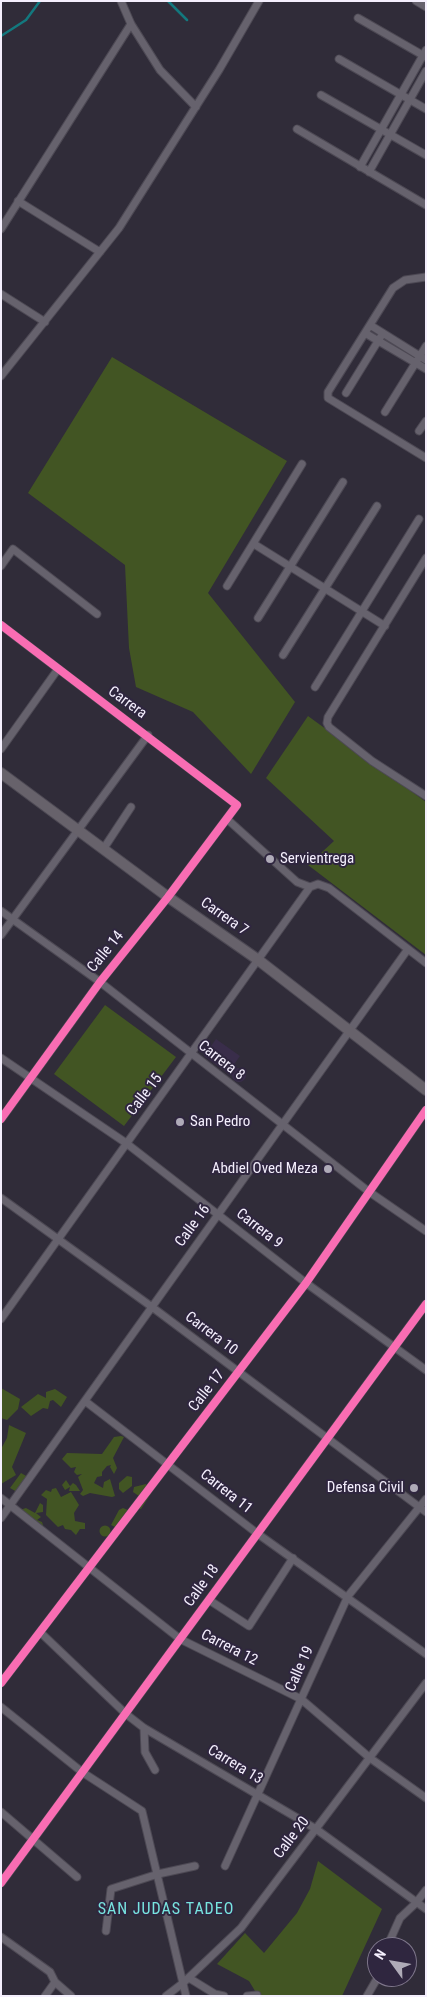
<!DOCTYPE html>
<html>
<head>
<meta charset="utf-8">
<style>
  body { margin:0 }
  #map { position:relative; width:427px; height:1997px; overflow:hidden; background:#302c39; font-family:"Roboto Condensed",sans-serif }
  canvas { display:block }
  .frame { position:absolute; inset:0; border:2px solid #f4effd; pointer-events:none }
  .north { position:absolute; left:367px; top:1937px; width:50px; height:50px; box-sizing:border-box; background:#2f263f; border:1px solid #7e768b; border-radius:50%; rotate:302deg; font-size:14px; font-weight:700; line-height:20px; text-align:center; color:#f4effd }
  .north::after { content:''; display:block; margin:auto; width:18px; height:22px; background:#afabb8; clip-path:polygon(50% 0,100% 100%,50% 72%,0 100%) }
</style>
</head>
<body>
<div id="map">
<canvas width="427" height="1997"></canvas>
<div class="frame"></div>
<div class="north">N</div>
</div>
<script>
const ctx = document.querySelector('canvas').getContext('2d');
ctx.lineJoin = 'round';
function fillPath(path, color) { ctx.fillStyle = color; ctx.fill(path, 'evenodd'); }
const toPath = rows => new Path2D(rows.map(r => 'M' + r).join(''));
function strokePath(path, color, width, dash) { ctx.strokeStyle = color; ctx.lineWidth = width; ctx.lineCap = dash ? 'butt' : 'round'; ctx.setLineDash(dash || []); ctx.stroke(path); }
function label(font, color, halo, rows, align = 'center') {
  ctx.font = font + ' "Roboto Condensed",sans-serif'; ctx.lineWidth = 4; ctx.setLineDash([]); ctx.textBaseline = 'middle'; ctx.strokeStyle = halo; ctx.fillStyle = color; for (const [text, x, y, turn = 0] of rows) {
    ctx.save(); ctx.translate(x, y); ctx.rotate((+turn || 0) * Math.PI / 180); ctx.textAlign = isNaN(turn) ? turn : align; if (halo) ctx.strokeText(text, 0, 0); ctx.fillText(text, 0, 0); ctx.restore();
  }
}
const built = toPath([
  [216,1039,240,1056,228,1073,204,1056],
  '232 1075a7 7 0 1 1 14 0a7 7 0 1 1-14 0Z'
]);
const green = toPath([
  [112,357,287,461,208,593,295,702,251,774,193,712,136,687,129,648,125,565,28,493],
  [308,716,426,802,426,955,308,865,334,841,266,778],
  [105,1005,176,1057,124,1126,54,1074],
  [1,1388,20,1399,18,1409,7,1420,1,1418],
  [55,1389,67,1397,61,1407,53,1400,50,1401,48,1409,43,1408,31,1416,21,1407,38,1394,46,1398,46,1392],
  [9,1425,26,1433,12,1467,16,1475,1,1484,1,1449,7,1438],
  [121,1436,124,1437,113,1458,117,1468,114,1474,110,1467,111,1465,107,1466,102,1472,102,1476,97,1477,94,1483,103,1488,104,1482,110,1479,115,1496,112,1497,90,1493,83,1496,80,1494,83,1490,78,1477,82,1474,77,1475,74,1472,76,1467,71,1468,62,1459,67,1453,102,1454,114,1437],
  [21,1473,28,1477,17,1492,10,1488],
  [127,1476,132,1477,132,1486,123,1493,119,1489,119,1483],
  [66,1480,70,1486,73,1483,76,1485,80,1491,69,1491,70,1487,65,1490,62,1485],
  [146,1484,152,1492,141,1509,137,1508,142,1498,133,1492,134,1487],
  [56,1488,61,1497,71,1492,79,1505,74,1513,75,1521,85,1523,85,1529,80,1529,76,1535,71,1530,65,1529,63,1525,58,1527,46,1515,47,1499,41,1495,46,1490,51,1492,52,1489],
  [40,1503,43,1505,43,1512,36,1513,41,1517,37,1520,42,1522,44,1528,20,1510,26,1508,35,1513],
  [123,1508,128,1510,115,1527,111,1525,119,1510],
  '99.5 1531a5.5 5.5 0 1 1 11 0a5.5 5.5 0 1 1-11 0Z',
  [318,1861,382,1909,342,1996,258,1996,249,1981,217,1964,245,1933,264,1953,297,1913,310,1889]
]);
const stream = toPath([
  [168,1,187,20],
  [1,36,26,20,40,1]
]);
const street = toPath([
  [121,1,131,24,160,70,196,107],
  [416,1,426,7],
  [358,18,426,57],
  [339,59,426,109],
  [321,95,426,155],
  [297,129,426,205],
  [360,167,426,50],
  [369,172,426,71],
  [18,201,100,252],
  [1,229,131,24],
  [426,277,405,280,393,288,328,392,328,398,426,458],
  [1,294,45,322],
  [370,325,426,360],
  [365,333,426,369],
  [1,376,119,228,219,70,259,1],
  [346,393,383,333],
  [385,412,426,346],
  [419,431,426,421],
  [254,544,385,626],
  [426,558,328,717,327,723,329,727,372,761,426,796],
  [1,566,13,549,97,614],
  [227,586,302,464],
  [258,618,343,482],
  [1,625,237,805,168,897,100,982,1,1119],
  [283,655,377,506],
  [315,687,419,519],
  [1,749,58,669],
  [227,819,297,882,310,887,318,884,329,888,426,963],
  [104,848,131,807],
  [1,911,100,982,368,1191,426,1231],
  [1,935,148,735],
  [1,1058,126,1143,306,1283,426,1370],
  [1,1198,152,1307,426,1512],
  [1,1319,310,887],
  [85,1401,258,1534,426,1654],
  [1,1498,180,1639,301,1699,370,1758,426,1798],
  [1,1518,408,949],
  [209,1600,249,1626,293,1558],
  [40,1632,126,1714,144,1728,316,1829,426,1909],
  [1,1683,306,1283,426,1110],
  [1,1707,82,1772,142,1811,186,1996],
  [144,1728,145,1752,155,1770],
  [1,1812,77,1877],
  [225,1866,348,1596,426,1499],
  [1,1883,426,1304],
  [106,1931,111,1889,158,1874,195,1866],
  [1,1937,50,1972,55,1982,71,1996],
  [387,1947,400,1918,416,1903,426,1890],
  [189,1978,215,1994,224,1996],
  [45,1996,55,1982],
  [166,1996,183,1983,241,1928,426,1683],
  [247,1996,257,1995],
  [367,1996,378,1977]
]);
const secondary = toPath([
  [1,773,168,897,257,959,426,1090]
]);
const cycleway = toPath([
  [1,625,237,805,168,897,100,982,1,1119],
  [1,1683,306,1283,426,1110],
  [1,1883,426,1304]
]);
const markers = [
  [270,859,5,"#afabb8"],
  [180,1122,5,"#afabb8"],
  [328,1169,5,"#afabb8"],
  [414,1488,5,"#afabb8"]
];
const streetNames = [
  ["Carrera",127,703,36],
  ["Carrera 7",224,917,35],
  ["Calle 14",106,952,-51],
  ["Carrera 8",221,1061,38],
  ["Calle 15",145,1095,-53],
  ["Calle 16",193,1226,-54],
  ["Carrera 9",259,1229,38],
  ["Carrera 10",211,1334,37],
  ["Calle 17",207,1391,-52],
  ["Carrera 11",226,1492,38],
  ["Calle 18",202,1586,-54],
  ["Carrera 12",229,1648,27],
  ["Calle 19",300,1669,-66],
  ["Carrera 13",235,1765,31],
  ["Calle 20",292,1838,-53]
];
const poiNames = [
  ["Servientrega",280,859],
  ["San Pedro",190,1122],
  ["Abdiel Oved Meza",318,1169,"right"],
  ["Defensa Civil",404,1488,"right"]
];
const neighbourhoodNames = [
  ["SAN JUDAS TADEO",166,1910]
];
fillPath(built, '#392d4a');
fillPath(green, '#425523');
strokePath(stream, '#13787e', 2.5);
strokePath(street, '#4d4954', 9);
strokePath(secondary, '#4d4954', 12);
strokePath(street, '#66626d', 7);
strokePath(secondary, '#67626b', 10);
strokePath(cycleway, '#f96db3', 8);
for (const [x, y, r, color] of markers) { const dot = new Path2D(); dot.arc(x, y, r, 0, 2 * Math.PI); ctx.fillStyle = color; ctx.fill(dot); strokePath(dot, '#2f263f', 2); }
label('15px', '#f4effd', '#2f263f', streetNames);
label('15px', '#f4effd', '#2f263f', poiNames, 'left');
ctx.letterSpacing = '1px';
label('16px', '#78e4e0', '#2f263f', neighbourhoodNames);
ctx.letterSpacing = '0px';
</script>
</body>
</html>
